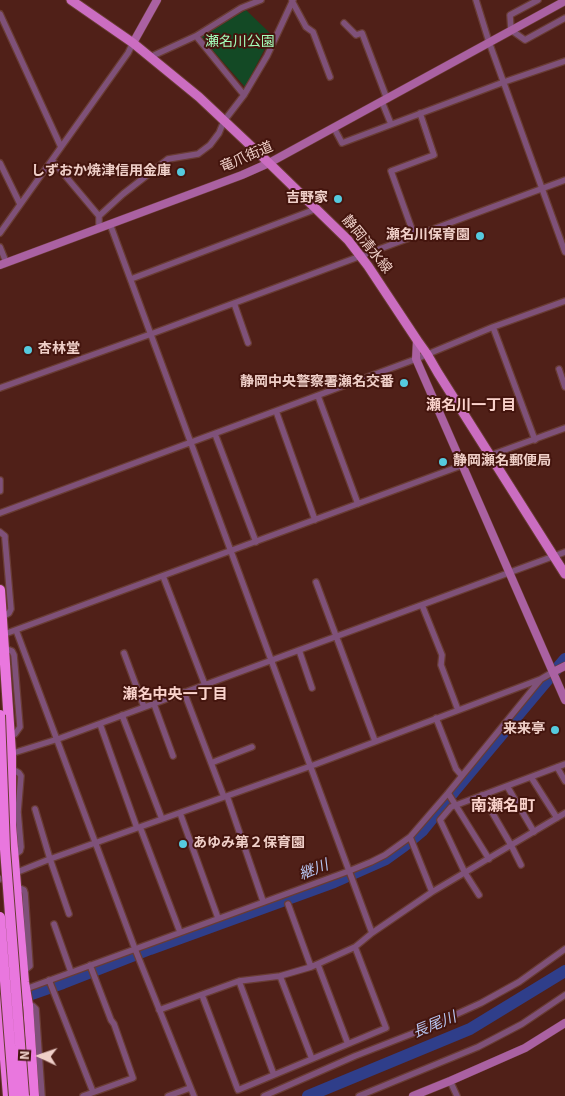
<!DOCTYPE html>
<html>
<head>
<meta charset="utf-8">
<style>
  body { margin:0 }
  #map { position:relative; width:565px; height:1096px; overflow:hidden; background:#502018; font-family:"Source Sans 3",sans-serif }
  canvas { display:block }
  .north { position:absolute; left:15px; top:1031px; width:50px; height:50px; -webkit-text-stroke:4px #44150e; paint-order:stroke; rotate:273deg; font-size:14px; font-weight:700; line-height:20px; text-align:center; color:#efcfc8 }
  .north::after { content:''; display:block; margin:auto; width:18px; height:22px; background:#efcfc8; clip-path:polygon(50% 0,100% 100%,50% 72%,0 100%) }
</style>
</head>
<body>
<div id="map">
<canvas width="565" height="1096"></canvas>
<div class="north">N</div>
</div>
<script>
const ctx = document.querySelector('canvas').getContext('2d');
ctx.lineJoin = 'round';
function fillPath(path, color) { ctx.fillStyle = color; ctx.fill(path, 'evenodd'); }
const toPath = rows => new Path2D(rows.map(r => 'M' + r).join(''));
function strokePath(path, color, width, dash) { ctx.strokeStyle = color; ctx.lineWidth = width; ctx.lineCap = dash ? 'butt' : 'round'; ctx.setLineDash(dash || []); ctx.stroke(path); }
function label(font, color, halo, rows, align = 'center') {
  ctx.font = font + ' "Source Sans 3","Noto Sans JP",sans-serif'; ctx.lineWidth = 4; ctx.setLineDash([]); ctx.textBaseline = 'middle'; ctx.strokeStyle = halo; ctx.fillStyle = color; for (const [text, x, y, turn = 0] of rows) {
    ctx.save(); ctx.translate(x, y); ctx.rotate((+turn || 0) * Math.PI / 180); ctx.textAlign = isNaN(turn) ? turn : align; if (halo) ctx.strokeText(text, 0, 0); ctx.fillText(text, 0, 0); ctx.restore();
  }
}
const green = toPath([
  [246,10,272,35,245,87,201,37]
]);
const river = toPath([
  [17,999,63,983,150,949,334,882,386,859,404,846,422,831,456,789,565,659],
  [308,1096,470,1029,565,971]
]);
const street = toPath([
  [476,0,489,42,565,252],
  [538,0,510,15,511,30,525,40,565,18],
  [292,1,306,27,313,32,330,77],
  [0,14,61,147],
  [344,23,356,35,362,33,387,99],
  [196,36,244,95],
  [150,57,196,36,241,8,261,0],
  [382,102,391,124],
  [334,128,342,143,504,82,565,61],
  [52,160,99,216],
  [0,163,20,204],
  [110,224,372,933],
  [99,228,99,216,123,194,168,159,198,154,210,145,219,133,224,121,244,95,267,56,293,0],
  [0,233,128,53,133,43],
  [414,235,391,171,434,155,420,113],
  [0,247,6,262],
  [131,279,316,209],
  [234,303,248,343],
  [493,327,535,440],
  [559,369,565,387],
  [0,388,151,334,565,180],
  [318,396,358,504],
  [276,411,315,520],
  [215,434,256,542],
  [491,455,565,428],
  [0,480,0,491],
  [0,513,416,359,493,327,565,301],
  [0,532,5,536,5,539,11,609,9,613,2,617],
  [163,576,205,685],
  [316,582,375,741],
  [422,605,442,655,441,665,458,710],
  [16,630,135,949,194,1096],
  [2,635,463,465],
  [4,648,12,651,14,655,20,727,15,734,10,737],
  [299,650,312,688],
  [124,653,144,707],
  [184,692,224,797],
  [154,704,173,756],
  [122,715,162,819],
  [436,718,456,769,462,776],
  [100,724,137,828],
  [10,754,58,739,565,552],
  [211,763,252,747],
  [557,767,565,781],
  [12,769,19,773,21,776,18,812,21,847,20,851,13,856],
  [531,777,557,818],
  [507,786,534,832],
  [448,793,489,859],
  [482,795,511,845,521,865],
  [227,796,263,901],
  [35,809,50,859,69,914],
  [180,813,218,918],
  [140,827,180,932],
  [410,837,432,892],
  [0,879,50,859,311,766,541,679,553,672],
  [15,886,24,890,25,893,30,966,23,972],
  [479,895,465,873,440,820,451,807,565,764],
  [288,904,311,967],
  [54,924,71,972],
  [318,965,348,1044],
  [280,976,312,1059],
  [49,980,93,1092],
  [239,981,274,1075],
  [23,990,349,871,371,862,385,855,410,837,448,793,541,679],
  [202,995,238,1090,386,1028,355,947],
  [28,1005,33,1006,36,1009,42,1096],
  [159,1010,239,981,280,976,311,967,355,947,372,933,432,892,565,813],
  [450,1081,457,1096],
  [83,1096,133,1078,114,1024,111,1020,90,965],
  [168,1096,190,1088],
  [264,1096,355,1056,424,1029,481,1003,519,982,565,949],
  [359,1096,478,1047,522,1024,565,995]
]);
const secondary = toPath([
  [133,43,157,0],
  [0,265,242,175,269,163,565,1],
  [417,340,416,359,565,700],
  [553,672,565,666],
  [413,1096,450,1081,525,1048,565,1023]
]);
const primary = toPath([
  [71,0,133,43,199,97,269,163,348,240,368,266,417,340,427,354,438,373,565,574]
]);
const highway = toPath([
  [0,590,11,753,11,825,24,982,28,1005,34,1096],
  [0,998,8,1096]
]);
const highwayBridge = toPath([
  [0,715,5,849,24,1096],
  [0,917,14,1096]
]);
const markers = [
  [181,172,5,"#55cade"],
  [338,199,5,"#55cade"],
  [480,236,5,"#55cade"],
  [28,350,5,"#55cade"],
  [404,383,5,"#55cade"],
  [443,462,5,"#55cade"],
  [555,730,5,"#55cade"],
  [183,844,5,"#55cade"]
];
const parkNames = [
  ["瀬名川公園",240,43]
];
const streetNames = [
  ["竜爪街道",247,158,-23],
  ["静岡清水線",366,245,51]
];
const poiNames = [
  ["しずおか焼津信用金庫",171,172],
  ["吉野家",328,199],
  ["瀬名川保育園",470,236],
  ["杏林堂",38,350,"left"],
  ["静岡中央警察署瀬名交番",394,383],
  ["静岡瀬名郵便局",453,462,"left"],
  ["来来亭",545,730],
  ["あゆみ第２保育園",193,844,"left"]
];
const neighbourhoodNames = [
  ["瀬名川一丁目",471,407],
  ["瀬名中央一丁目",175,696]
];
const waterNames = [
  ["継川",314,871,-21],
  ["長尾川",435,1026,-22]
];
const quarterNames = [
  ["南瀬名町",503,807]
];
fillPath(green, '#134925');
strokePath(river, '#2f3e8a', 12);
strokePath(street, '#693c34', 8);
strokePath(secondary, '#693c34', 9);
strokePath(primary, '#693c34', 11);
strokePath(highway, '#693c34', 12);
strokePath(street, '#7f5179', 5.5);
strokePath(secondary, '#aa61a2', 8);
strokePath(primary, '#cb6dc1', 9);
strokePath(highway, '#e977de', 10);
strokePath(highwayBridge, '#693c34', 12, []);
strokePath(highwayBridge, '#e977de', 10);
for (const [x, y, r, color] of markers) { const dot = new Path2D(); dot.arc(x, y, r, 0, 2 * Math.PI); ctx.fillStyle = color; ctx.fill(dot); strokePath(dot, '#44150e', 2); }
label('14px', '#a3fcb9', '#44150e', parkNames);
label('14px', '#efcfc8', '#44150e', streetNames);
label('bold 14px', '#efcfc8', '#44150e', poiNames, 'right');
label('bold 15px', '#fad3cc', '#44150e', neighbourhoodNames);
label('italic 15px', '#b8c6f2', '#44150e', waterNames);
label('bold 16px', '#fad3cc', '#44150e', quarterNames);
</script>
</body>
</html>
